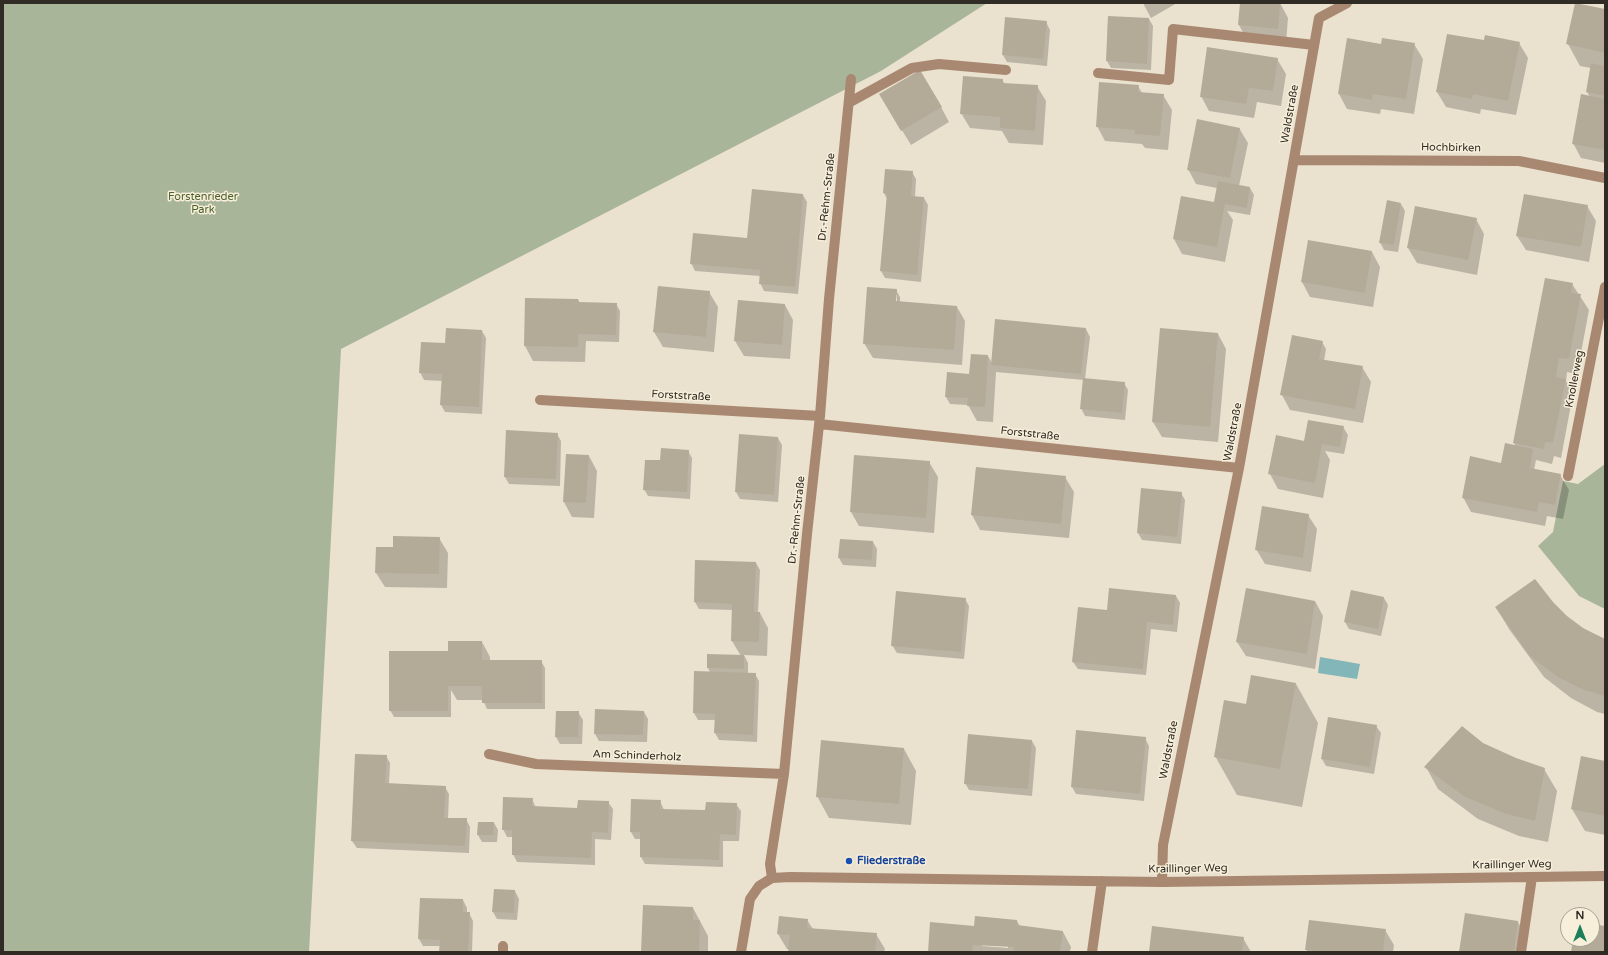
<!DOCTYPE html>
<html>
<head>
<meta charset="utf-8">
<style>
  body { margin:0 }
  #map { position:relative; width:1608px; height:955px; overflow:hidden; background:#eae1ce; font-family:"Varela Round",sans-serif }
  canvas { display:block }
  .frame { position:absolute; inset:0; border:4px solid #302c25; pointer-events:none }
  .north { position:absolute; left:1560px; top:907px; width:40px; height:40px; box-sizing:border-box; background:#f8efdb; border:1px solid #a8a192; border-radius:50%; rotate:0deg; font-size:11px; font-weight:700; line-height:16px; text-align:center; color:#302c25 }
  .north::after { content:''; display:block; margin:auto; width:14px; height:18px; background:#1b805a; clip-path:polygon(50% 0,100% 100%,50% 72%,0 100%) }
</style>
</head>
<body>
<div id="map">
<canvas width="1608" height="955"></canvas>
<div class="frame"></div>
<div class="north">N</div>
</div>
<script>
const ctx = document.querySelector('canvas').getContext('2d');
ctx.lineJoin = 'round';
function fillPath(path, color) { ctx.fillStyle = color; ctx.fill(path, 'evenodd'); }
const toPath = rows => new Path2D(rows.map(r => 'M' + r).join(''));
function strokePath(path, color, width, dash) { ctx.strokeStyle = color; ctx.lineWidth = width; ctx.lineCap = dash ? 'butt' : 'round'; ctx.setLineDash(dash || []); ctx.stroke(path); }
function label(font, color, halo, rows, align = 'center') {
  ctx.font = font + ' "Varela Round",sans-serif'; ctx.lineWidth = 3; ctx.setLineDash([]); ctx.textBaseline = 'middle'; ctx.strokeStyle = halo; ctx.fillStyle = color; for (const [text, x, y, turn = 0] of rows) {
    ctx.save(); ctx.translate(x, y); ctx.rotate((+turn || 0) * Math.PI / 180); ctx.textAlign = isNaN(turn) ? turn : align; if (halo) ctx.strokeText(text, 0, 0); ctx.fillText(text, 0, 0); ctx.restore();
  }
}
const green = toPath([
  [3,3,987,3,881,71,341,349,309,952,3,952],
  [1605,464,1605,609,1579,596,1538,546,1553,532,1563,481,1578,484]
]);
const water = toPath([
  [1320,657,1360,664,1357,679,1318,673]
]);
const shadow = toPath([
  [1143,3,1177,3,1151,18],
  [1241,3,1280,3,1288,18,1286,43,1247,40,1239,25],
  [1605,10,1605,163,1581,158,1573,143,1590,97,1587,92,1591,68,1580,66,1568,44],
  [1108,17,1149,19,1153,26,1151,70,1111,68,1107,61],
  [1006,19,1046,22,1050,30,1047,66,1007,62,1003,55],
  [1519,43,1528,58,1516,115,1481,109,1480,114,1446,107,1437,92],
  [1414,44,1423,59,1414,114,1381,109,1380,114,1347,109,1339,94],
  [1277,59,1286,74,1281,106,1257,102,1254,118,1209,111,1201,96],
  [1002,80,1005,84,1037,86,1046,101,1043,145,1009,143,1002,131,970,128,961,113],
  [1138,86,1142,93,1163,95,1172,110,1168,150,1145,148,1142,144,1105,141,1097,126],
  [941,107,949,122,911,145,889,109],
  [1239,128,1248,143,1239,186,1250,188,1254,195,1250,215,1227,211,1233,220,1225,262,1182,254,1174,239,1181,197,1214,203,1217,188,1196,184,1188,169],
  [912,172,916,179,915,197,924,198,928,205,921,282,885,278,881,271,887,199,884,193],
  [803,195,807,202,798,294,764,291,760,283,760,276,695,271,691,263,748,239],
  [1401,204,1405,211,1398,252,1384,250,1380,242],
  [1587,206,1596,221,1589,262,1526,250,1517,236],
  [1476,219,1484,234,1477,275,1417,263,1408,248],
  [1309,241,1372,252,1380,267,1373,307,1310,297,1302,282],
  [1572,284,1589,310,1577,374,1567,372,1566,381,1573,394,1561,458,1554,456,1552,464,1536,460,1534,470,1560,475,1569,490,1563,519,1547,516,1545,526,1471,512,1463,497,1502,464,1516,447,1514,443],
  [658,287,709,292,718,307,714,352,663,347,654,332],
  [896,290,900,297,900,302,957,307,965,321,962,365,873,358,864,343],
  [895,295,897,295,897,306],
  [526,299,578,300,580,303,616,304,620,311,619,342,586,341,585,362,533,361,525,346],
  [785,305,793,320,790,359,744,356,735,341],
  [1086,329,1090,337,1085,379,1124,383,1128,390,1125,420,1085,416,1081,408,1084,380,996,372,993,422,977,421,968,405,950,404,946,397,988,356,992,363],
  [1161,330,1218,334,1226,349,1218,442,1162,437,1153,422],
  [482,331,486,338,482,414,445,412,441,405,443,381,424,380,420,372,446,344],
  [1322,342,1326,349,1324,361,1362,367,1371,382,1363,423,1290,410,1282,395],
  [1343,427,1348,435,1344,454,1325,451,1330,460,1323,498,1278,489,1270,474,1305,442],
  [557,434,561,441,560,486,509,484,505,477],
  [778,438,782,445,778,502,740,499,736,492],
  [688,451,692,458,690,499,648,496,644,489,661,462],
  [589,456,597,471,594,518,572,517,564,502],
  [929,462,938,477,934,533,859,526,851,512],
  [976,468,1065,477,1074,492,1069,538,980,530,972,515],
  [1142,489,1181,493,1185,500,1181,544,1142,540,1138,533],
  [1308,515,1317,529,1311,572,1265,564,1256,549],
  [439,538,448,553,447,588,385,587,376,573,394,548],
  [873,542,877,549,876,567,843,565,839,558],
  [696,561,756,563,760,570,758,613,760,613,768,628,767,656,744,655,748,663,748,674,755,674,759,681,757,742,719,740,715,733,715,720,698,720,694,713,710,672,708,668,741,656,732,641,733,610,699,609,695,602],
  [1351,591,1384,598,1388,605,1381,636,1349,629,1345,622],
  [1176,596,1180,603,1177,632,1151,629,1146,675,1078,669,1073,662,1108,611],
  [965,599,969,606,964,659,897,653,892,645],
  [1315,601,1323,616,1315,669,1246,656,1237,642],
  [1553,603,1567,617,1582,629,1605,639,1605,714,1597,712,1571,698,1544,677,1509,629,1496,607],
  [482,642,490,657,490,661,541,661,545,668,545,709,487,709,483,700,457,700,451,690,451,717,394,717,390,710,449,652],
  [1296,684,1318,723,1302,807,1237,795,1215,756],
  [578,712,583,720,582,744,560,744,556,737],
  [644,712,648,719,647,742,599,741,595,734],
  [1376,726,1381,733,1374,774,1326,766,1322,759],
  [1145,738,1149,746,1144,801,1076,794,1072,787],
  [1032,741,1036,748,1032,796,969,790,965,783],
  [1483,744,1534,766,1544,769,1557,791,1548,842,1519,836,1478,819,1438,789,1426,767],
  [904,749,916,771,911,825,829,818,817,796],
  [386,756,390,763,389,784,445,787,449,794,448,819,466,819,470,827,469,853,357,848,352,841],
  [1582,757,1605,762,1605,835,1585,831,1572,809],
  [532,799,536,808,578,809,608,802,613,809,611,840,595,839,595,865,517,862,513,854,513,837,507,837,503,829],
  [660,801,664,810,706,811,736,804,741,811,739,841,723,841,723,867,645,864,641,857,641,839,635,839,631,832],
  [479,823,494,823,498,830,497,842,482,842,478,835],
  [515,891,519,899,517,920,497,919,493,912],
  [463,900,467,908,467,913,469,913,473,921,472,952,440,952,440,946,423,946,419,939],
  [693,908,708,936,708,952,642,952],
  [807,920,813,929,876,934,885,949,884,952,789,952,790,949,787,949,778,934],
  [1017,921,1020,926,1063,932,1071,947,1070,952,929,952],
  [982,944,1008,946,1008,948,982,946],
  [1518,922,1526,937,1524,952,1460,952],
  [1385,930,1394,945,1393,952,1308,952,1306,949],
  [1243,938,1251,952,1150,952]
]);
const building = toPath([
  [1240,3,1280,3,1278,29,1238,25],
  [1575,3,1605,9,1605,53,1566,44],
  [1108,16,1149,18,1147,64,1106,61],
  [1005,17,1047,21,1043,59,1002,55],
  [1447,34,1484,40,1485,35,1520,42,1508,101,1473,94,1472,99,1436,92],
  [1347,38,1381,44,1382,38,1415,43,1406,99,1373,94,1372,100,1338,94],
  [1207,47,1278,58,1273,91,1249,88,1246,104,1200,97],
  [1591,63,1605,66,1605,96,1586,92],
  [920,70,942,107,901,131,879,94],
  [963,76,1003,79,1003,83,1038,85,1035,131,1000,128,1000,117,960,114],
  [1099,82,1139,85,1138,92,1164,94,1160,136,1135,134,1135,130,1096,127],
  [1581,94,1605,99,1605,150,1572,144],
  [1197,119,1240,128,1230,178,1187,170],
  [885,169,913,171,911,196,924,197,917,275,880,271,887,194,883,193],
  [1218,181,1250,187,1247,208,1225,204,1217,247,1173,239,1181,196,1214,202],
  [752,189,803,194,795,287,759,284,760,270,690,264,693,233,747,238],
  [1524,194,1588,205,1581,247,1516,236],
  [1387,200,1401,203,1394,245,1379,243],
  [1415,206,1477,218,1468,260,1407,248],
  [1308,240,1372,251,1365,293,1301,282],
  [1545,278,1573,283,1571,293,1581,294,1569,359,1559,358,1556,377,1566,379,1553,443,1545,442,1544,449,1513,443],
  [658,286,710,291,706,337,653,332],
  [867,287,897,289,896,301,957,306,954,350,863,344],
  [525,298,578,299,579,302,617,303,616,335,578,334,578,347,524,346],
  [738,300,785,304,782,345,734,341],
  [995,319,1086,328,1081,374,991,365],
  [446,328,482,330,479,407,440,405,442,374,419,373,421,342,445,343],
  [1160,328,1218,333,1210,427,1152,422],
  [1292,335,1323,341,1319,359,1363,366,1355,409,1280,395],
  [971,354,988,355,985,407,967,406,968,398,945,397,947,372,969,374],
  [1083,378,1125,382,1122,413,1080,409],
  [1308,420,1344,426,1340,447,1322,444,1315,483,1268,474,1276,435,1304,441],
  [506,430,558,433,556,479,504,477],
  [739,434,778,437,774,495,735,492],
  [1505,443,1533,449,1530,468,1561,474,1555,505,1539,502,1537,512,1462,498,1470,456,1501,463],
  [661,448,689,450,687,492,643,490,645,460,660,460],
  [566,454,589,455,586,503,563,502],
  [854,455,930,461,926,518,850,512],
  [976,467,1066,476,1061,524,971,515],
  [1141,488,1182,492,1177,537,1137,533],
  [1262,506,1309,514,1303,558,1255,550],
  [393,536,440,537,439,574,375,573,376,547,393,547],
  [840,539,873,541,872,560,838,558],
  [695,560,756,562,754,612,760,612,759,642,731,641,732,604,694,602],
  [1535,579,1553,602,1567,616,1583,628,1605,639,1605,696,1584,690,1558,677,1530,656,1495,607],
  [1109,588,1176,595,1173,625,1147,622,1143,669,1072,662,1078,607,1107,610],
  [1246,588,1315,601,1307,654,1236,642],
  [1351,590,1384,597,1378,629,1344,622],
  [896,591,966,598,961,652,891,646],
  [448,641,482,641,482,660,542,660,542,703,482,703,482,686,448,686,448,711,389,711,389,651,448,651],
  [707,654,744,655,744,669,707,668],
  [694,671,756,673,753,735,714,733,715,714,693,713],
  [1251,675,1296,683,1280,769,1214,757,1224,700,1246,704],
  [595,709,644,711,643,735,594,734],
  [556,711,579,711,578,737,555,737],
  [1328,717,1377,725,1370,767,1321,759],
  [1462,726,1483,743,1516,758,1545,768,1535,821,1506,814,1465,797,1424,767],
  [1076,730,1146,737,1140,794,1071,787],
  [968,734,1032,740,1028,789,964,784],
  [821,740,904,748,899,804,816,797],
  [355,754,387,755,385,783,446,786,444,818,467,818,465,846,351,841],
  [1581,756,1605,761,1605,816,1571,809],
  [503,797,533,798,532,806,577,808,578,800,609,801,608,833,592,832,591,858,512,855,512,830,502,830],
  [631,799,661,800,660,809,705,810,706,802,737,803,736,835,720,834,719,860,640,857,640,832,630,832],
  [478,822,494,822,493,835,477,835],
  [494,889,515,890,514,913,492,912],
  [420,898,463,899,463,912,470,912,468,952,439,952,440,940,418,939],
  [643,905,693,907,693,920,700,920,699,952,641,952],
  [1465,913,1518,921,1514,952,1459,952],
  [779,916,808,919,807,928,877,933,875,952,788,952,790,935,777,934],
  [975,916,1017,920,1017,925,1063,931,1060,952,1013,952,1014,947,973,945,972,952,928,952,930,922,974,926],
  [1309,920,1386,929,1383,952,1325,952,1305,950],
  [1592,924,1605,926,1605,952,1571,952,1573,939,1592,939],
  [1152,926,1244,937,1242,952,1149,952]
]);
const minor = toPath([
  [1098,73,1169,80,1173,29,1314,45],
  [850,102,912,68,939,64,1006,70],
  [1295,160,1519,161,1605,178],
  [540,400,820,416],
  [819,424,1239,468],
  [1568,476,1605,287],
  [489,754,536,764,784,774],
  [772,878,770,864,784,774,807,534,820,416,829,299,851,79],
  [1162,882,1163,845,1239,468,1319,18,1347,3],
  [503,952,503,946],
  [741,952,750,899,759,886,772,878,790,877,1162,882,1605,876],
  [1092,952,1102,881],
  [1521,952,1532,877]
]);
const markers = [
  [849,861,4,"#1a4fb4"]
];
const streetNames = [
  ["Waldstraße",1290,114,-80],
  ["Hochbirken",1451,148,1],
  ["Dr.-Rehm-Straße",827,197,-84],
  ["Knollerweg",1575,379,-79],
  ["Forststraße",681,396,3],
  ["Waldstraße",1233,432,-79],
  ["Forststraße",1030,434,6],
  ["Dr.-Rehm-Straße",797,520,-84],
  ["Waldstraße",1169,750,-79],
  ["Am Schinderholz",637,756,2],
  ["Kraillinger Weg",1512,865,-1],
  ["Kraillinger Weg",1188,869,-1]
];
const parkNames = [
  ["Forstenrieder",203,197],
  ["Park",203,210]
];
const transitNames = [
  ["Fliederstraße",857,861]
];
fillPath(green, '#a8b599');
fillPath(water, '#83b6b9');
fillPath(shadow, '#0003');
fillPath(building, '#b3ab98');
strokePath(minor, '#a88871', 10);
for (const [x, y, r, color] of markers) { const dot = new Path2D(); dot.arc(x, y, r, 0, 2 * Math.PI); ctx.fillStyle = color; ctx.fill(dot); strokePath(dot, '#f8efdb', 1.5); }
label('11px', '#302c25', '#f8efdb', streetNames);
label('11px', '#4a602a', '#f8efdb', parkNames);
label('bold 11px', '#164399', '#f8efdb', transitNames, 'left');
</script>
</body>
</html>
